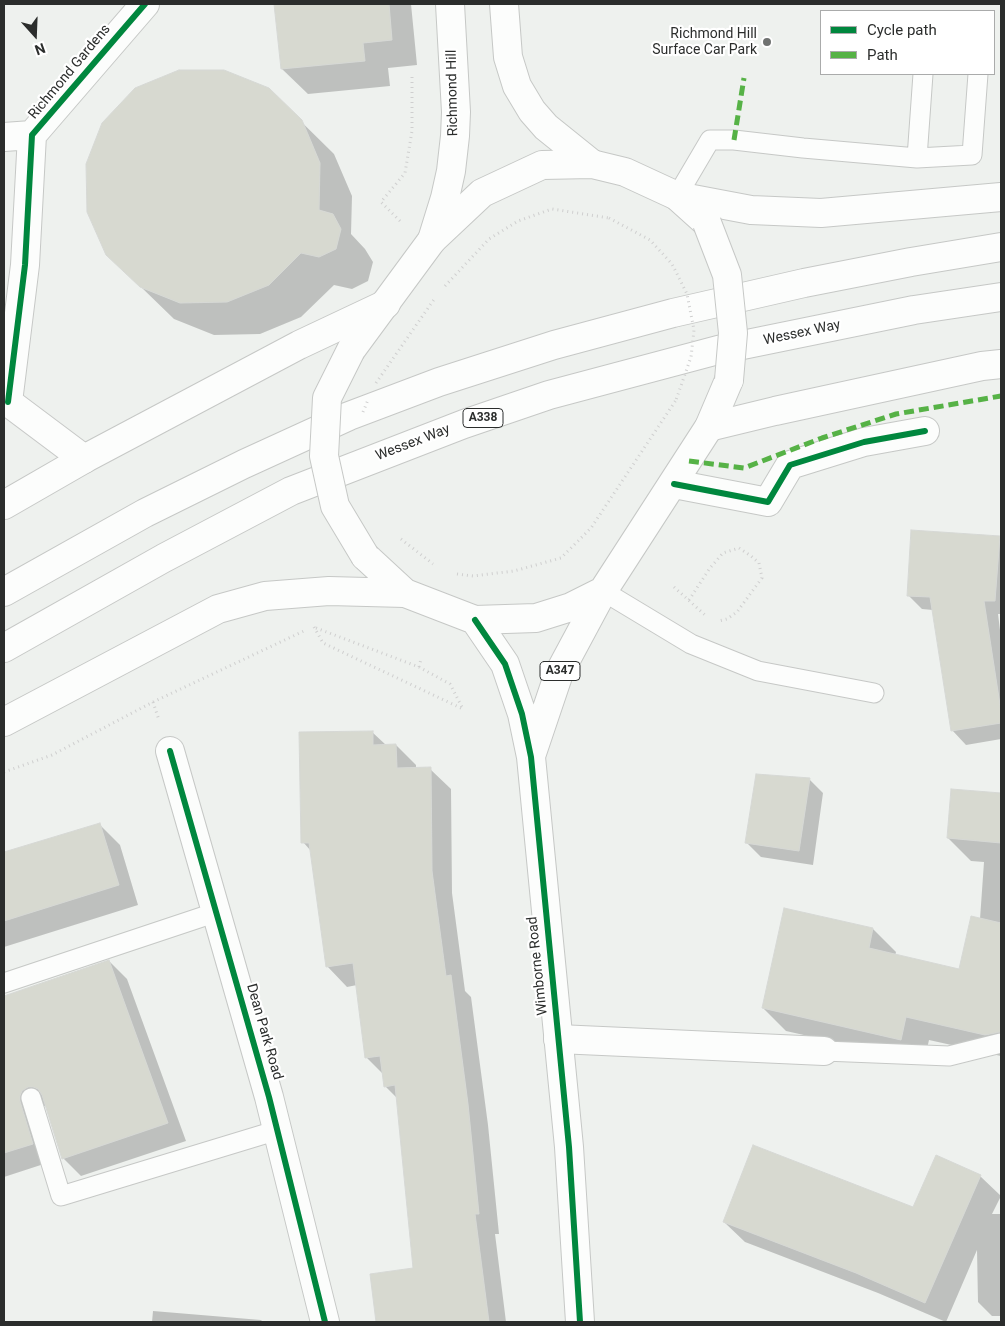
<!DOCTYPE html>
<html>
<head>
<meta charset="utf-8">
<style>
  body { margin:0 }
  #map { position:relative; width:1005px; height:1326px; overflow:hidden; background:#eef1ee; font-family:Roboto,sans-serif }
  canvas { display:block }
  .frame { position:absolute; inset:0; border:5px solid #2b2d2c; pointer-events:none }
  .legend { position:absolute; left:820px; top:10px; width:175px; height:65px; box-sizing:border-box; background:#fff; border:1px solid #aaabab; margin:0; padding:6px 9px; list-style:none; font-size:15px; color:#2b2d2c }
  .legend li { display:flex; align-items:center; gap:10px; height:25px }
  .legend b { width:25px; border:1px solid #aaabab }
  .north { position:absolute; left:10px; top:10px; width:50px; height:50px; -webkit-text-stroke:4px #fff; paint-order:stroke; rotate:160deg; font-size:14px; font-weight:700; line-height:20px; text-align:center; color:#2b2d2c }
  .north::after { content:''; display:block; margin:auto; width:18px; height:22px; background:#2b2d2c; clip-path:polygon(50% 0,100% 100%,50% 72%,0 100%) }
</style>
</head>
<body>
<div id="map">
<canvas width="1005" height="1326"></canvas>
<div class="frame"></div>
<ul class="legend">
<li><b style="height:6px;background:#00873e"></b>Cycle path</li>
<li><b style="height:6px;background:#56b246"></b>Path</li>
</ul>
<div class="north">N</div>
</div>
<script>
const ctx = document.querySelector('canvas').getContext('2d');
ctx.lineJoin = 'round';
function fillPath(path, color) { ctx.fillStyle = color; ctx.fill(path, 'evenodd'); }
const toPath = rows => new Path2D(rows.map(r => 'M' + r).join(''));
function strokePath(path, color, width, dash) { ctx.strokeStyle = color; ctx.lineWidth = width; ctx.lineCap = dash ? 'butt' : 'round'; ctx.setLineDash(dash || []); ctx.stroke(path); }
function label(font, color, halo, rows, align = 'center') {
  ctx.font = font + ' Roboto,sans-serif'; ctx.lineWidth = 4.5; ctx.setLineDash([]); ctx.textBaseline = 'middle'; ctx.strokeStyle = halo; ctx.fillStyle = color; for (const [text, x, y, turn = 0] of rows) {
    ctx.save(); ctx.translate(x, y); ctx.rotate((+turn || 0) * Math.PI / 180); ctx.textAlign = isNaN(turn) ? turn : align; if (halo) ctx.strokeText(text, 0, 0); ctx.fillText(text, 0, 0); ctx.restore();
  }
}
const shadow = toPath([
  [275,4,411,4,417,65,388,68,390,86,308,94,282,69],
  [268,89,334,154,352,196,351,234,365,249,373,262,368,281,352,289,334,285,301,317,260,334,214,335,174,319,107,254],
  [999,537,1001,539,1001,614,998,614,1001,638,1001,739,966,745,952,730,933,610,922,609,908,595],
  [372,732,386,745,396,745,416,765,416,769,430,769,451,789,452,893,465,991,471,997,488,1125,499,1234,495,1234,506,1322,377,1322,371,1275,414,1269,397,1098,385,1086,383,1074,366,1057,357,985,347,987,327,966,311,851,303,842],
  [809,779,823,793,813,865,761,857,747,843],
  [952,790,1001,794,1001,1056,929,1040,924,1062,786,1031,763,1008,873,929,896,952,895,956,960,970,980,919,984,862,971,861,948,838],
  [99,824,120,845,138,905,4,947,4,854],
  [109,961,127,979,186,1141,81,1176,63,1158,46,1105,40,1109,50,1162,4,1177,4,1053,37,1042],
  [980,1176,1001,1196,992,1214,1001,1214,1001,1316,992,1316,978,1302,977,1250,946,1322,878,1293,745,1242,724,1222,914,1208],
  [153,1311,261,1320,263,1322,152,1322]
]);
const building = toPath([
  [274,4,389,4,392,40,363,43,365,61,281,69,274,4],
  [179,70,224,70,269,88,302,120,320,163,319,210,333,214,341,229,336,249,319,257,301,253,269,285,227,302,180,303,140,287,106,255,87,212,86,164,102,123,135,88,179,70],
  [911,530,1000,536,995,601,984,601,1001,711,1001,723,951,731,930,597,907,596,911,530],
  [373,731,373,745,396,744,397,768,431,767,432,871,446,976,451,975,468,1104,479,1214,475,1214,489,1322,376,1322,370,1274,413,1268,395,1085,384,1087,380,1056,365,1058,353,963,326,967,309,843,301,843,299,732,373,731],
  [756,774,810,778,799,851,745,843,756,774],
  [951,789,1001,793,1001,843,947,838,951,789],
  [100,823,119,885,4,921,4,852,100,823],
  [784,908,873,928,869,948,959,969,971,916,1001,923,1001,1032,985,1035,906,1017,901,1040,762,1008,784,908],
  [109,960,168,1123,62,1159,42,1095,38,1089,33,1087,28,1087,22,1091,20,1096,20,1101,33,1144,4,1153,4,996,109,960],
  [753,1145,913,1207,936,1155,981,1175,925,1303,856,1273,723,1222,753,1145]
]);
const path = toPath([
  [400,221,381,202,405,173,412,131,412,74],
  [445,286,489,239,518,221,552,209,609,218],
  [401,539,433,564],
  [457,574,473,576,514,571,561,558,591,528,676,400],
  [674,587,705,615],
  [689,600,710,568,723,553,739,548,751,556,759,563,762,578,737,612,727,619,719,621],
  [314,627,323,643,463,709],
  [316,628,419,667,450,684,463,709],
  [419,667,421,659],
  [153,702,159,720],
  [4,772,52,755,153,702,306,630]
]);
const service = toPath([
  [917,158,923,74],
  [677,196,710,140,734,140,803,148,917,158,972,155,978,74],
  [603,591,691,644,758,671,874,693],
  [4,983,217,912],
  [824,1051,949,1056,1001,1043],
  [31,1098,61,1196,278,1130]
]);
const minor = toPath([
  [504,4,508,57,517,86,532,111,546,127,592,164],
  [4,137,32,135],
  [432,240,445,198,451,171,455,136,456,112,450,4],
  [4,402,8,402,84,459],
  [8,402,25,265,32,135,145,4],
  [674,484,768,502,790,465,864,442,925,431],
  [170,751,269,1097,325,1322],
  [558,1039,824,1051]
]);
const primary = toPath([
  [351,350,432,240,482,193,542,165,592,164,625,172,677,196,707,223],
  [365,556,405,593,475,620,536,618,571,607,603,591],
  [475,620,505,664,522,714,531,757,569,1147,580,1322],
  [531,756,559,673,603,591,709,427,729,380]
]);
const trunk = toPath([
  [677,196,751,210,821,213,1001,197],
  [709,427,775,411,982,366,1001,364],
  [4,505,84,459,299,345,386,304],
  [4,592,145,513,244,464,349,416,439,382,554,345,673,313,804,283,911,262,1001,247],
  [4,648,164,558,291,491,464,424,549,395,718,350,914,310,1001,297],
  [4,722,218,609,265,596,329,591,405,593]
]);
const pathBridge = toPath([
  [609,218,650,240,672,264,687,294,694,330,691,357,676,400],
  [376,383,435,298],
  [363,412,368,400]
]);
const primaryBridge = toPath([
  [707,223,727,275,733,333,729,380],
  [351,350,327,398,324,456,335,506,365,556]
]);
const quiet = toPath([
  [734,140,744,78],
  [689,461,744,468,822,438,896,414,1001,396]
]);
const cycleway = toPath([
  [8,402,25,265,32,135,145,4],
  [674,484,768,502,790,465,864,442,925,431],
  [475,620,505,664,522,714,531,757,569,1147,580,1322],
  [170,751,269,1097,325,1322]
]);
const markers = [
  [767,42,5,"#6f7270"]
];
const shields = [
  [483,418,40],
  [560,671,40]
];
const shieldNames = [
  ["A338",483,418],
  ["A347",560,671]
];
const poiNames = [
  ["Richmond Hill",757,34],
  ["Surface Car Park",757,50]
];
const streetNames = [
  ["Richmond Gardens",70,72,-50],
  ["Richmond Hill",453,93,-91],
  ["Wessex Way",802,333,-12],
  ["Wessex Way",413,443,-21],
  ["Wimborne Road",538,966,-96],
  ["Dean Park Road",264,1032,74]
];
fillPath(shadow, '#0003');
fillPath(building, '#d7d9d0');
strokePath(building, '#d6d8d5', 1);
strokePath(service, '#c6c8c6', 21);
strokePath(minor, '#c6c8c6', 30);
strokePath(primary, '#c6c8c6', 30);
strokePath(trunk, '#c6c8c6', 30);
strokePath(path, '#cfcfcf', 3, [1, 4]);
strokePath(service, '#fcfdfc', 19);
strokePath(minor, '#fcfdfc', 28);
strokePath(primary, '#fcfdfc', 28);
strokePath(trunk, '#fcfdfc', 28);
strokePath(primaryBridge, '#c6c8c6', 30, []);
strokePath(pathBridge, '#cfcfcf', 3, [1, 4]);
strokePath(primaryBridge, '#fcfdfc', 28);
strokePath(quiet, '#56b246', 5, [10, 5]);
strokePath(cycleway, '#00873e', 6);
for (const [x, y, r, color] of markers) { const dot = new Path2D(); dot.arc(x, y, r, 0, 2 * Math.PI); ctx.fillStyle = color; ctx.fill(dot); strokePath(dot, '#fff', 2); }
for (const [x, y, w] of shields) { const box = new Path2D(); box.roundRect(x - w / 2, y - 9.5, w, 19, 4); ctx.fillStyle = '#fff'; ctx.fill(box); strokePath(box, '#2b2d2c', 1); }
label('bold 12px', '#2b2d2c', null, shieldNames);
label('14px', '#2b2d2c', '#fff', poiNames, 'right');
label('14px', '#2b2d2c', '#fff', streetNames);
</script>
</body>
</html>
